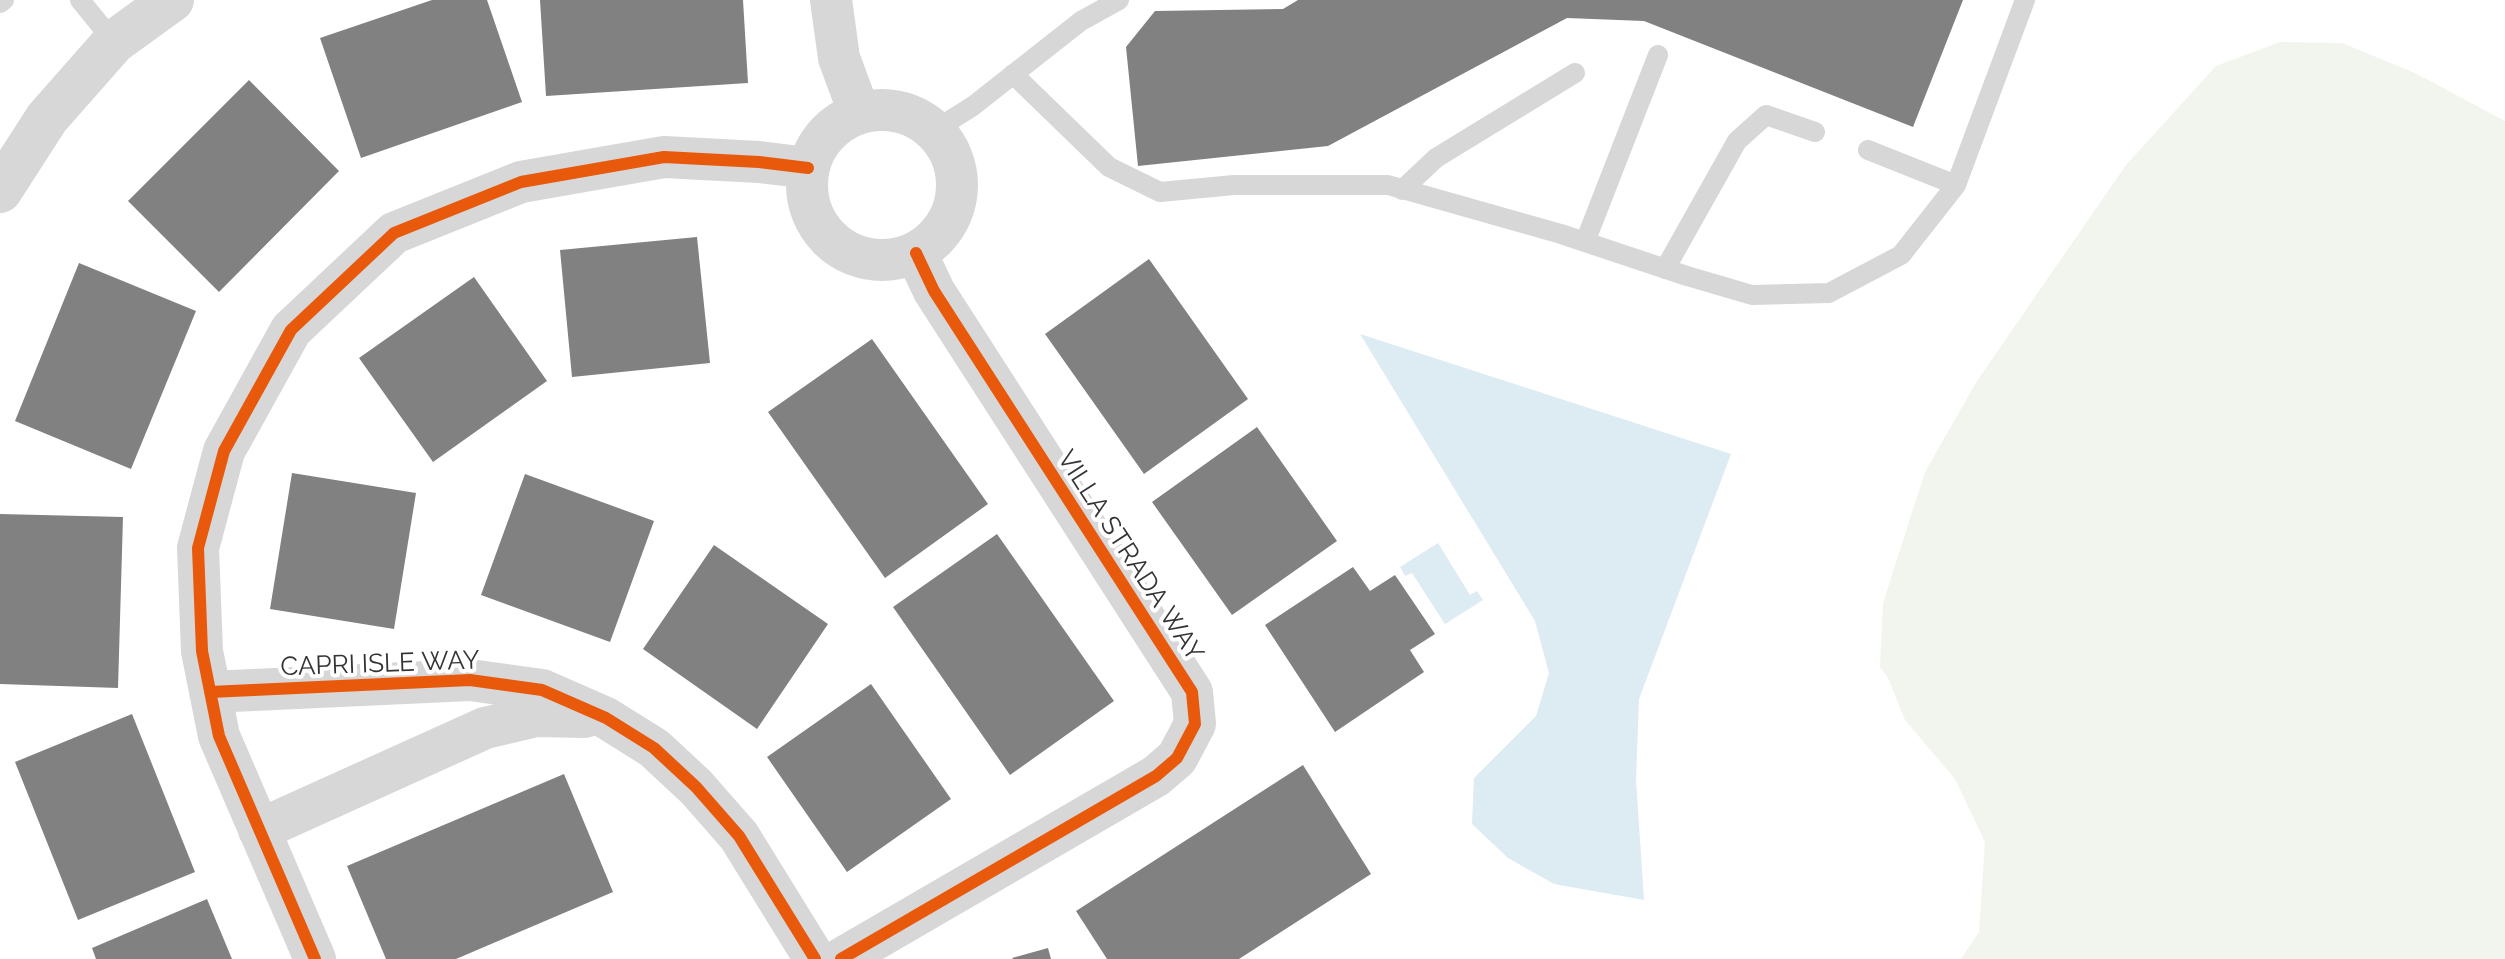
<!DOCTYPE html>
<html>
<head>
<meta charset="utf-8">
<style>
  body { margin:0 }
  canvas { display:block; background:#fff }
</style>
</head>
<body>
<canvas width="2505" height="959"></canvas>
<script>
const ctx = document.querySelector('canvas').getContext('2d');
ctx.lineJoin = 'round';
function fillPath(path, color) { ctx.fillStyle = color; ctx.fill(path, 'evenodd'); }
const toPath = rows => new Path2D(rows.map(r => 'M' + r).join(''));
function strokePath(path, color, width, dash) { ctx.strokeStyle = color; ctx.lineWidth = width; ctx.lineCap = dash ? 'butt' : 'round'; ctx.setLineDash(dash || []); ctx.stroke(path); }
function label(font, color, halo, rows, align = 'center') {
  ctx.font = font + ' Raleway,sans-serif'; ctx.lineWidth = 8; ctx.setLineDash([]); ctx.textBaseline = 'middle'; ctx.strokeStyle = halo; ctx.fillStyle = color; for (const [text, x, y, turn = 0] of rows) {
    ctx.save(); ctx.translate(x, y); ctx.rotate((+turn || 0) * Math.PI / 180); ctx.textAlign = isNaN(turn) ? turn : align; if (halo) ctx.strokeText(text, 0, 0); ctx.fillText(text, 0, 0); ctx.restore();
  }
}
const green = toPath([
  [2280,42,2342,43,2415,73,2505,121,2505,959,1961,959,1979,932,1985,842,1955,779,1905,720,1888,678,1880,667,1883,603,1925,472,1977,381,2126,165,2216,66]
]);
const water = toPath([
  [1360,334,1731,454,1639,699,1636,780,1644,900,1554,884,1508,858,1472,824,1474,778,1536,716,1549,673,1535,621],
  [1438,543,1470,595,1477,591,1483,600,1445,624,1412,573,1405,576,1400,567]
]);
const building = toPath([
  [432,0,487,0,522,102,361,158,320,38],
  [540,0,743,0,748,83,546,96],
  [1298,0,1963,0,1913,127,1644,21,1567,18,1328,146,1138,166,1126,47,1155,11,1283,9],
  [249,80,339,171,219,292,128,201],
  [697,237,710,363,572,377,560,250],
  [1149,259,1248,399,1144,474,1045,334],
  [79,263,196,311,131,469,15,421],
  [474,277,547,381,433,462,359,358],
  [872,339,988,504,885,578,768,412],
  [1257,427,1337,541,1232,615,1152,502],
  [292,473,416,493,394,629,270,609],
  [525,474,654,521,610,642,481,595],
  [0,514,123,517,118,688,0,684],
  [997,534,1114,701,1010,775,893,607],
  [714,545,828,624,757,729,643,649],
  [1353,567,1370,591,1395,575,1435,634,1410,650,1424,672,1335,732,1265,625],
  [871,684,951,799,847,872,767,757],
  [132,714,195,872,78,920,15,762],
  [1303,765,1371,874,1239,959,1107,959,1076,911],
  [564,774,613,892,456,959,386,959,347,866],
  [207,899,232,959,96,959,92,948],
  [1048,948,1051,959,1013,959,1012,958]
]);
const service = toPath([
  [80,0,114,42],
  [0,3,4,0],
  [1013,74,1109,167,1160,192,1234,185,1388,185,1561,234,1687,276,1752,295,1829,293,1901,255,1956,185,2025,0],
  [935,130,973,106,1081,21,1119,0],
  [1868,150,1956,185],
  [1402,190,1436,158,1575,73],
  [1585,242,1658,55],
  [1665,269,1737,141,1766,115,1815,132]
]);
const minor = toPath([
  [831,0,839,58,859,112],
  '807 185a75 75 0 1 1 150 0a75 75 0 1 1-150 0Z',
  [210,692,470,680,542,690,606,718,654,748,696,787,739,836,815,959],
  [259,830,485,728,536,716,585,717],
  [315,959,219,736,202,651,198,548,224,451,291,330,394,233,521,182,664,157,759,162,808,168],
  [841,959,1156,776,1177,758,1195,724,1192,692,934,291,916,253]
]);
const tertiary = toPath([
  [0,191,47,118,114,42,172,0]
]);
const cycleway = toPath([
  [210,692,470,680,542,690,606,718,654,748,696,787,739,836,815,959],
  [315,959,219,736,202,651,198,548,224,451,291,330,394,233,521,182,664,157,759,162,808,168],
  [841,959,1156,776,1177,758,1195,724,1192,692,934,291,916,253]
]);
const streetNames = [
  ["VILLA STRADA WAY",1130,556,57],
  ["CAPRI ISLE WAY",380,664,-2]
];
fillPath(green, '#f1f5ed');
fillPath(water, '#ddebf3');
fillPath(building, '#818181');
strokePath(service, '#d7d7d7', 20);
strokePath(minor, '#d7d7d7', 42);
strokePath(tertiary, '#d7d7d7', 44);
strokePath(cycleway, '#e8590c', 12);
label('26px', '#333', '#fff', streetNames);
</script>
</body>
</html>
